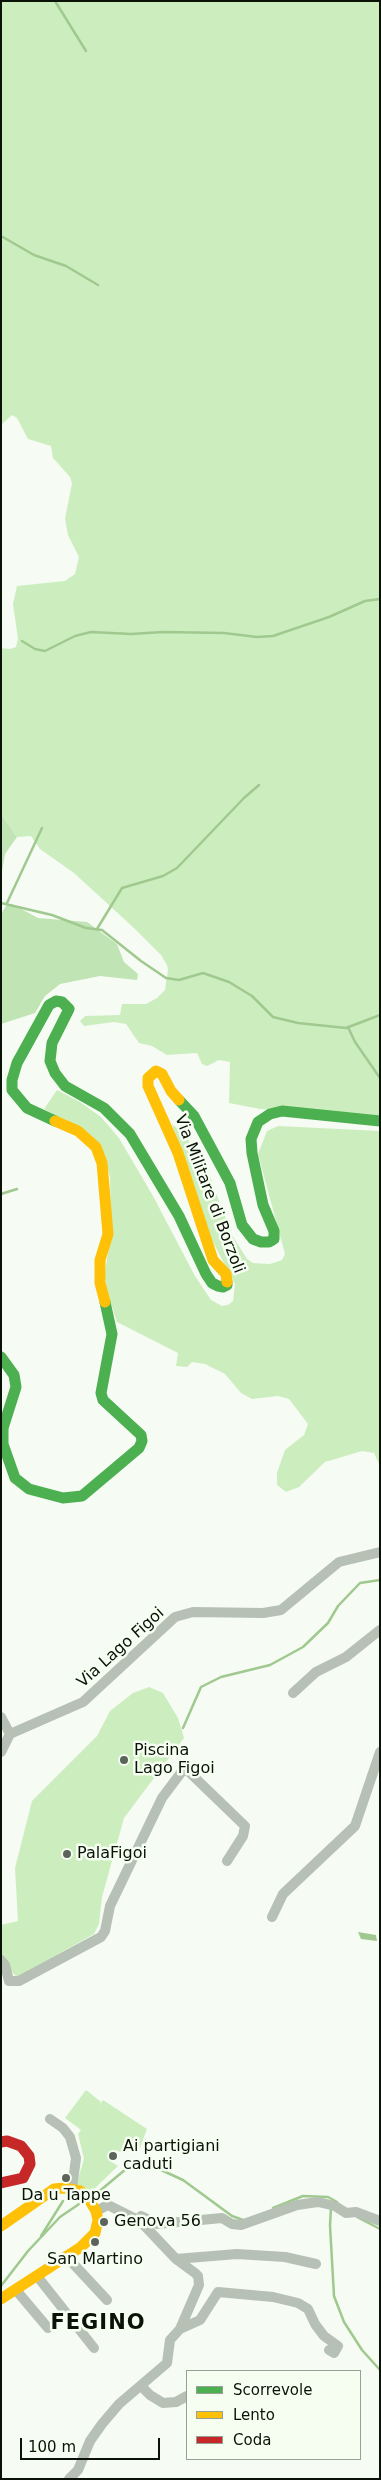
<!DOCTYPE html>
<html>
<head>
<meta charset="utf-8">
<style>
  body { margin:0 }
  #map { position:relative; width:381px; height:2480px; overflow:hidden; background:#f6fbf4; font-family:"DejaVu Sans",sans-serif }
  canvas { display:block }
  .frame { position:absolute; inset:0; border:2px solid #0b1308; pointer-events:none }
  .legend { position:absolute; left:186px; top:2370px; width:175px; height:90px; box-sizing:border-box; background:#f5fef1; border:1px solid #97a094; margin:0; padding:6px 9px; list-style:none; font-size:15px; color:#0b1308 }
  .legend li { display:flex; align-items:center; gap:10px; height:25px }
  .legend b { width:25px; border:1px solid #97a094 }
  .scale { position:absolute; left:20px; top:2438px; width:140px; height:22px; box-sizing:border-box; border:2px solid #0b1308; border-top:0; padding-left:6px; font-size:15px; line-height:18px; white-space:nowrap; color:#0b1308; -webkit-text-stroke:4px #f5fef1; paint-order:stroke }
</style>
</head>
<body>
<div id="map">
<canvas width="381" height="2480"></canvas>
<div class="frame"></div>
<ul class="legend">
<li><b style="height:6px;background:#4caf50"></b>Scorrevole</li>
<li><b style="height:6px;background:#ffc107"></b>Lento</li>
<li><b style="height:6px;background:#c62828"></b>Coda</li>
</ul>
<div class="scale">100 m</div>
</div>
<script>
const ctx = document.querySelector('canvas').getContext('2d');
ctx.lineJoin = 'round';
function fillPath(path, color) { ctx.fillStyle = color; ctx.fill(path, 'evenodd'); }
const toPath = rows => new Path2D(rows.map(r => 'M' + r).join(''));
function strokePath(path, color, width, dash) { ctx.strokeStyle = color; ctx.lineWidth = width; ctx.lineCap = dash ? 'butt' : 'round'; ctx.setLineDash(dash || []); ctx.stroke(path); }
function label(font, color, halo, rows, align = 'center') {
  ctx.font = font + ' "DejaVu Sans",sans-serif'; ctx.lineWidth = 5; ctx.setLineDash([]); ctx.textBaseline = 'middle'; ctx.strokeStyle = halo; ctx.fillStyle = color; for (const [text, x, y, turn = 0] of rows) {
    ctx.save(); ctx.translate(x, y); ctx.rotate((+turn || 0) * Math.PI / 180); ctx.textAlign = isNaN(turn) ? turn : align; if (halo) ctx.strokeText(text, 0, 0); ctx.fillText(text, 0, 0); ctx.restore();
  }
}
const green = toPath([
  [1,1,380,1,380,1116,260,1109,229,1103,230,1062,219,1060,207,1066,202,1064,197,1053,167,1055,152,1046,139,1043,126,1024,114,1022,84,1026,80,1021,85,1016,120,1015,122,1004,146,1004,157,998,165,990,168,970,167,965,161,955,134,928,74,873,40,849,31,836,17,837,1,814,1,648,10,649,16,647,18,639,13,604,17,586,65,581,75,574,79,557,68,535,65,519,72,483,70,477,53,458,51,446,28,439,17,418,12,415,1,425],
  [57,1090,80,1102,101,1117,119,1138,153,1196,195,1276,211,1300,222,1306,228,1305,233,1301,235,1284,207,1231,172,1124,186,1136,207,1169,232,1235,247,1259,253,1263,270,1264,282,1260,285,1254,258,1154,267,1131,278,1126,380,1131,380,1466,374,1453,362,1451,325,1462,299,1487,286,1492,277,1485,277,1473,285,1450,304,1435,308,1424,289,1399,278,1396,252,1399,241,1393,225,1374,205,1364,192,1362,187,1367,176,1366,178,1353,117,1322,106,1288,105,1273,111,1231,110,1177,101,1145,44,1109],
  [149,1687,163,1693,178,1718,184,1738,124,1818,102,1897,99,1924,94,1934,17,1977,12,1972,1,1955,1,1925,18,1921,15,1868,32,1801,97,1736,110,1711,133,1693],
  [86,2090,101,2102,98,2107,103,2100,147,2129,138,2153,125,2147,122,2153,116,2150,110,2161,118,2166,91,2192,76,2186,84,2159,78,2134,81,2130,65,2118]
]);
const forest = toPath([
  [1,814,17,837,5,854,1,877],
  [12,904,38,918,87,922,117,944,124,962,138,974,137,980,100,976,60,984,45,996,35,1013,1,1024,1,914,6,906]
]);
const water = toPath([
  [358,1932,376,1935,377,1941,361,1939]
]);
const stream = toPath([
  [55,1,86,51],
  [1,236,34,255,66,266,98,285],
  [22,641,35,649,45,651,75,636,91,632,131,634,163,632,224,633,257,637,273,636,329,617,365,601,380,599],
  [1,903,52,915,86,928,102,930,141,961,166,978,179,980,203,973,229,982,252,996,273,1017,298,1023,346,1028,380,1015],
  [7,903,42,828],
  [97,929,122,888,163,876,177,868,244,798,259,785],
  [348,1027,355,1042,380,1078],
  [1,1194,17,1189],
  [183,1728,201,1687,221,1677,270,1665,303,1647,328,1623,338,1606,360,1583,380,1580],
  [96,2194,126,2169,148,2164,183,2180,232,2216,243,2220],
  [273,2208,303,2196,328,2197,337,2202],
  [331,2208,330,2225,334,2296,344,2322,362,2350,380,2370],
  [357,2217,380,2229],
  [41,2236,63,2201],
  [1,2286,28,2251,60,2217,82,2202]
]);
const street = toPath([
  [293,1693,316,1672,346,1657,380,1630],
  [1,1717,10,1734],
  [1,1752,10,1734,83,1702,175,1617,193,1612,263,1613,281,1610,339,1562,380,1552],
  [272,1917,283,1894,355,1826,380,1752],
  [1,1960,5,1965,9,1981,19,1981,101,1937,105,1931,110,1906,162,1798,183,1770,188,1771,245,1826,243,1836,227,1861],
  [50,2119,63,2128,70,2137,76,2158,72,2189],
  [141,2216,157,2224,222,2218,232,2224,241,2225,297,2205,318,2202,335,2206,346,2213,356,2212,380,2221],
  [66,2256,107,2300],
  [176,2259,237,2254,285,2257,316,2264],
  [37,2276,94,2348],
  [16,2290,48,2328],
  [180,2329,200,2320,218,2292,273,2297,298,2303,308,2309,315,2324,324,2336,338,2346,334,2353,329,2350],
  [141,2386,150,2395,163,2403,176,2402,187,2396],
  [69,2479,78,2470,90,2441,102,2424,119,2404,167,2363,170,2340,180,2329,199,2285,198,2276,195,2273,176,2259,140,2221,108,2205,96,2211]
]);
const fast = toPath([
  [179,1100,194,1116,230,1183,242,1225,253,1239,261,1242,269,1242,274,1239,274,1231,263,1205,252,1153,251,1139,258,1122,270,1114,282,1111,380,1121],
  [55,1121,27,1108,12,1090,12,1080,17,1063,49,1005,56,1001,62,1002,69,1009,52,1043,50,1061,55,1073,65,1086,104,1108,130,1134,179,1216,206,1274,212,1283,218,1286,223,1287,227,1285,227,1282],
  [1,1357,14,1375,16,1387,3,1428,3,1444,15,1478,29,1489,63,1498,82,1496,139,1448,142,1441,141,1435,103,1400,101,1393,112,1334,105,1302]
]);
const slow = toPath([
  [179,1100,171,1091,162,1074,156,1071,148,1078,148,1086,178,1153,213,1260,226,1274,227,1282],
  [55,1121,78,1131,96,1147,102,1163,108,1234,100,1260,100,1283,105,1302],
  [1,2226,54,2189,64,2188,80,2191,87,2196,96,2211,98,2220,95,2233,81,2247,1,2299]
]);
const jam = toPath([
  [1,2142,7,2141,21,2146,29,2156,30,2164,23,2178,1,2183]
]);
const markers = [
  [124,1760,5,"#5d645b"],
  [67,1854,5,"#5d645b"],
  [113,2156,5,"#5d645b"],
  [66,2178,5,"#5d645b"],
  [104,2222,5,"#5d645b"],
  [95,2242,5,"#5d645b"]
];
const streetNames = [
  ["Via Militare di Borzoli",209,1194,69],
  ["Via Lago Figoi",121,1648,-42]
];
const poiNames = [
  ["Piscina",134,1751],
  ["Lago Figoi",134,1769],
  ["PalaFigoi",77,1854],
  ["Ai partigiani",123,2147],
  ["caduti",123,2165],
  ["Da u Tappe",66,2196,"center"],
  ["Genova 56",114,2222],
  ["San Martino",95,2260,"center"]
];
const districtNames = [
  ["FEGINO",98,2324]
];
fillPath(green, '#cceebf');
fillPath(forest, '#c1e4b4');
fillPath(water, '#9fc98e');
strokePath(stream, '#9fc98e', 2.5);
strokePath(street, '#b7c0b4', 10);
strokePath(fast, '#4caf50', 11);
strokePath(slow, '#ffc107', 11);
strokePath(jam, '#c62828', 11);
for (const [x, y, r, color] of markers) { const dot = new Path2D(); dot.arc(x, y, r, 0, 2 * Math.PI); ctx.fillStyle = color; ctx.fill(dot); strokePath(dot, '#f5fef1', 2); }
label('16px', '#0b1308', '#f5fef1', streetNames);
label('16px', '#0b1308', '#f5fef1', poiNames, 'left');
ctx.letterSpacing = '1px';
label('bold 21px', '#0b1308', '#f5fef1', districtNames);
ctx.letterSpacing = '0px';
</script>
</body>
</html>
